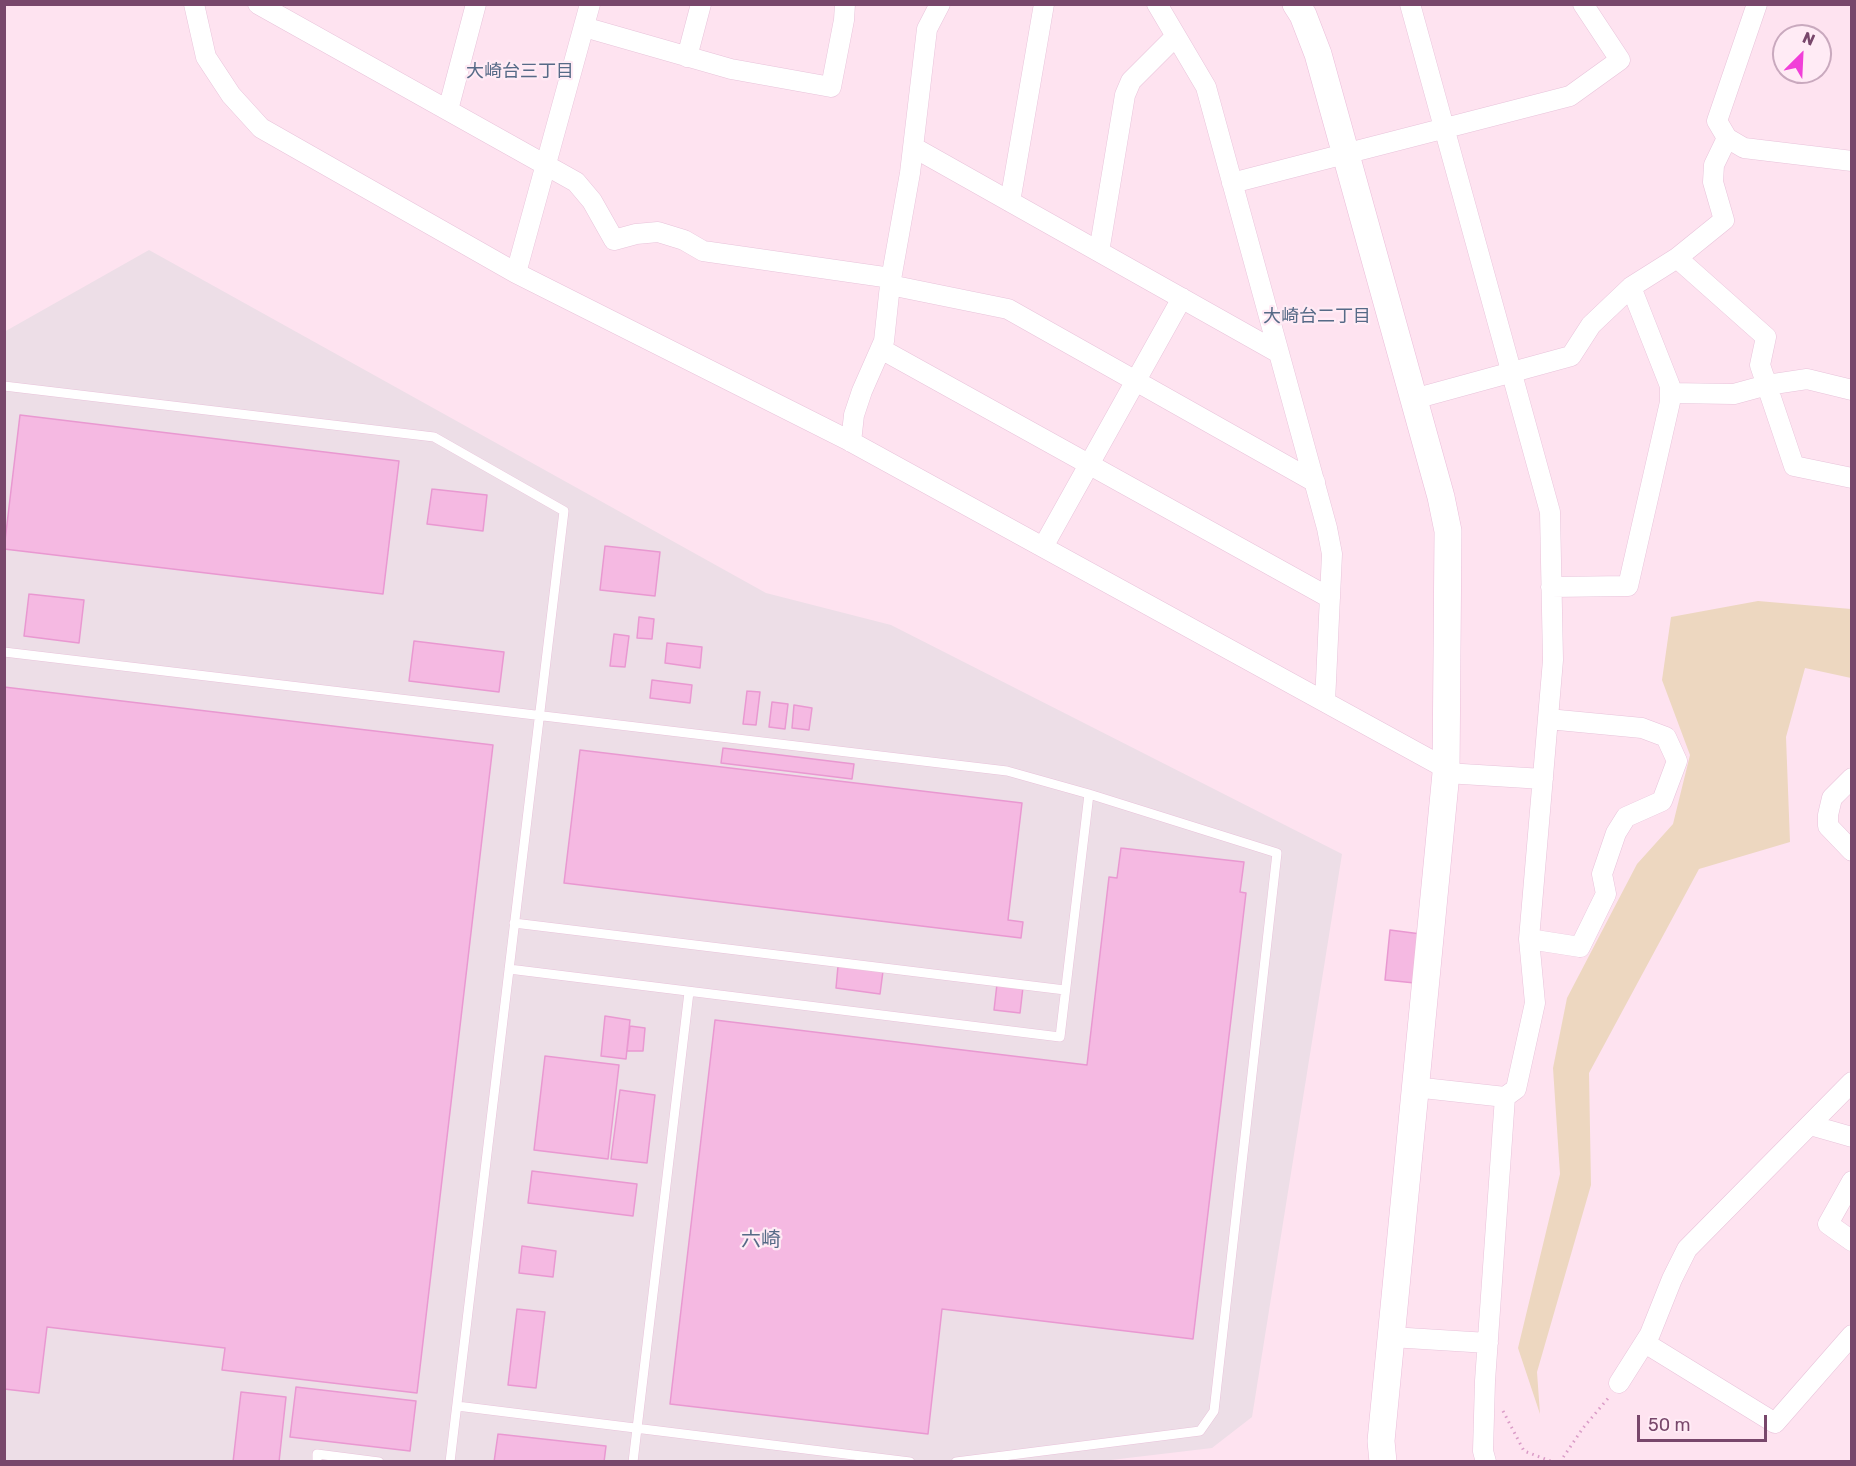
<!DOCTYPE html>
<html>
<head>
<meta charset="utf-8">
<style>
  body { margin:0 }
  #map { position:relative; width:1856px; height:1466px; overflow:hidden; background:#fee3f0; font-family:Rubik,sans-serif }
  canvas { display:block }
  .frame { position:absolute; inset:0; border:6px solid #78476b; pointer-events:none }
  .north { position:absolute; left:1772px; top:24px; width:60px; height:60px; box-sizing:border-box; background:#ffebf5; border:2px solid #c9a9be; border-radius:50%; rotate:24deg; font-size:16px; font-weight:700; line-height:24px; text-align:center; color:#78476b }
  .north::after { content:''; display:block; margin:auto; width:21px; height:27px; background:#f13fd8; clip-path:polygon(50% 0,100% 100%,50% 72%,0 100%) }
  .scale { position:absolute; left:1637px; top:1415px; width:130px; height:27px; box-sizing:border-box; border:3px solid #78476b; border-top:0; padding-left:8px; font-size:18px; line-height:21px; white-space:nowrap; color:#78476b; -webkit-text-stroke:4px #ffebf5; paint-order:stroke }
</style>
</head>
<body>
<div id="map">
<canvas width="1856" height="1466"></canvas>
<div class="frame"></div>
<div class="north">N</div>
<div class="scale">50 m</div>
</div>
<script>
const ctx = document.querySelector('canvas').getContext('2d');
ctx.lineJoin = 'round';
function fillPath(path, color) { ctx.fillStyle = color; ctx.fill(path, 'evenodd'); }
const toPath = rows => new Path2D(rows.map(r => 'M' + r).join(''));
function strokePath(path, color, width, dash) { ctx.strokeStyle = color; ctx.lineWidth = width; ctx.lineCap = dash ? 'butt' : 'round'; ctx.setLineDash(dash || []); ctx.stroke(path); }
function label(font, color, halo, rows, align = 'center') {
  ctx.font = font + ' Rubik,"Noto Sans JP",sans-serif'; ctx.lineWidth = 4.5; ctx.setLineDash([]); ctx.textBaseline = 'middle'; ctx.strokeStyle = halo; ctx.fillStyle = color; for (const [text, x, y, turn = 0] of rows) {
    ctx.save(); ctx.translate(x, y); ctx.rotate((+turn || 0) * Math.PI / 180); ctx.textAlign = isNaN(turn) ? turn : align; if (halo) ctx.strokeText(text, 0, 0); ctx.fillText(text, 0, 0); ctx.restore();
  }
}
const industrial = toPath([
  [149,250,766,593,891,625,1342,854,1252,1417,1212,1448,1094,1462,5,1461,4,332]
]);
const green = toPath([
  [1758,601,1851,609,1851,678,1805,668,1786,737,1790,842,1699,869,1589,1073,1591,1185,1537,1372,1540,1414,1518,1348,1560,1174,1553,1068,1567,998,1637,864,1673,824,1690,755,1662,680,1671,617]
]);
const building = toPath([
  [20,415,399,461,383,594,4,549,20,415],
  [432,489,487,495,483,531,427,524,432,489],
  [605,546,660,552,655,596,600,590,605,546],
  [29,594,84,600,79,643,24,636,29,594],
  [639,617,654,619,652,639,637,638,639,617],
  [614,634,629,636,625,667,610,666,614,634],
  [414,641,504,652,499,692,409,681,414,641],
  [667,643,702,647,700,668,665,663,667,643],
  [652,680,692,685,690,703,650,698,652,680],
  [4,687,493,745,417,1393,222,1370,225,1348,47,1327,39,1393,4,1389,4,687],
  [747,691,760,692,756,725,743,724,747,691],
  [772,702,788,704,785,729,769,727,772,702],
  [794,705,812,708,809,730,792,728,794,705],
  [723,748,854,764,852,779,721,763,723,748],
  [580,750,1022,803,1008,920,1023,922,1021,938,564,883,580,750],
  [1121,848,1244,862,1240,892,1246,893,1193,1339,942,1309,928,1434,670,1404,715,1020,1087,1065,1109,877,1117,878,1121,848],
  [1390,930,1421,934,1415,983,1385,980,1390,930],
  [838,966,883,971,880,994,836,988,838,966],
  [997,984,1023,987,1020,1013,994,1010,997,984],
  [605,1016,630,1020,626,1059,601,1056,605,1016],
  [630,1026,645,1028,643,1051,627,1051,630,1026],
  [545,1056,619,1065,608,1159,534,1150,545,1056],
  [620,1090,655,1095,647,1163,611,1159,620,1090],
  [532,1171,637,1184,633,1216,528,1203,532,1171],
  [522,1246,556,1251,553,1277,519,1273,522,1246],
  [517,1309,545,1312,536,1388,508,1385,517,1309],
  [296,1387,416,1401,410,1451,290,1437,296,1387],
  [241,1392,286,1397,279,1462,233,1462,241,1392],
  [498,1434,606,1446,604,1462,494,1462,498,1434]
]);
const path = toPath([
  [1503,1411,1524,1451,1553,1462],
  [1560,1462,1583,1428,1610,1396]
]);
const lane = toPath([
  [4,386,434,437,564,511,450,1462],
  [4,652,1007,771,1089,794,1277,853,1214,1411,1200,1431,956,1462],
  [514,923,1065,990],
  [509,969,1060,1037,1089,794],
  [457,1406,910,1462],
  [317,1462,317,1454,379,1462],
  [633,1462,689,992]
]);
const street = toPath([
  [194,4,206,57,231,95,261,128,516,273,846,439,1447,769],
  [258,4,576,182,592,201,614,240,636,234,658,232,684,240,703,251,891,278],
  [1157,4,1206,87,1327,528,1332,554,1325,702],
  [1410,4,1550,512,1553,660,1529,939,1535,1003,1516,1089,1505,1097,1414,1087],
  [1757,4,1717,121,1727,138,1744,148,1852,161],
  [584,27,731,69,831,87,844,20,845,4],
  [687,57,701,4],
  [448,110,476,4],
  [913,147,1279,353],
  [1232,183,1570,96,1620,60,1583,4],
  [1010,202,1044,4],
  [1099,252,1125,95,1131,81,1176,36],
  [1677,258,1766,337,1760,365,1794,466,1852,478],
  [516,273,590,4],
  [890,285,1008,309,1315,482],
  [881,349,1330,598],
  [1670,393,1734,394,1767,385,1807,379,1852,390],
  [1414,399,1571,356,1591,325,1631,287,1677,258,1724,220,1713,182,1714,165,1727,138],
  [851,442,854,415,862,391,884,341,890,285,910,173,927,29,940,4],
  [1043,547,1182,298],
  [1551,587,1628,586,1670,402,1670,386,1631,287],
  [1446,773,1543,779],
  [1852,778,1832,798,1828,815,1828,826,1852,851],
  [1529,939,1580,947,1606,894,1602,874,1616,833,1626,817,1662,801,1677,761,1666,737,1642,728,1548,719],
  [1810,1125,1852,1137],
  [1852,1181,1828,1224,1852,1241],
  [1391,1337,1488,1343],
  [1645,1343,1775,1423,1852,1335],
  [1619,1383,1650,1334,1672,1279,1687,1249,1852,1082],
  [1486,1462,1483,1451,1485,1381,1505,1097]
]);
const secondary = toPath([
  [1296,4,1303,15,1318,54,1441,497,1448,531,1446,773,1381,1441,1383,1462]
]);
const neighbourhoodNames = [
  ["大崎台三丁目",520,72],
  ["大崎台二丁目",1317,317]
];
const quarterNames = [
  ["六崎",761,1240]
];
fillPath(industrial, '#eddee7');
fillPath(green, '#edd7c0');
fillPath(building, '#f5b9e2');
strokePath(building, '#e998d1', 1.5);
strokePath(lane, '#e8c3da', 10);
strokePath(street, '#e8c3da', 21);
strokePath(secondary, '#eabdd9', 28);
strokePath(path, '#da9cc7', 3, [1.5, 4.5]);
strokePath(lane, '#fff', 9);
strokePath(street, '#fff', 20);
strokePath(secondary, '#fff', 27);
label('18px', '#566a87', '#ffebf5', neighbourhoodNames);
label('20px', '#566a87', '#ffebf5', quarterNames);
</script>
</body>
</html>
